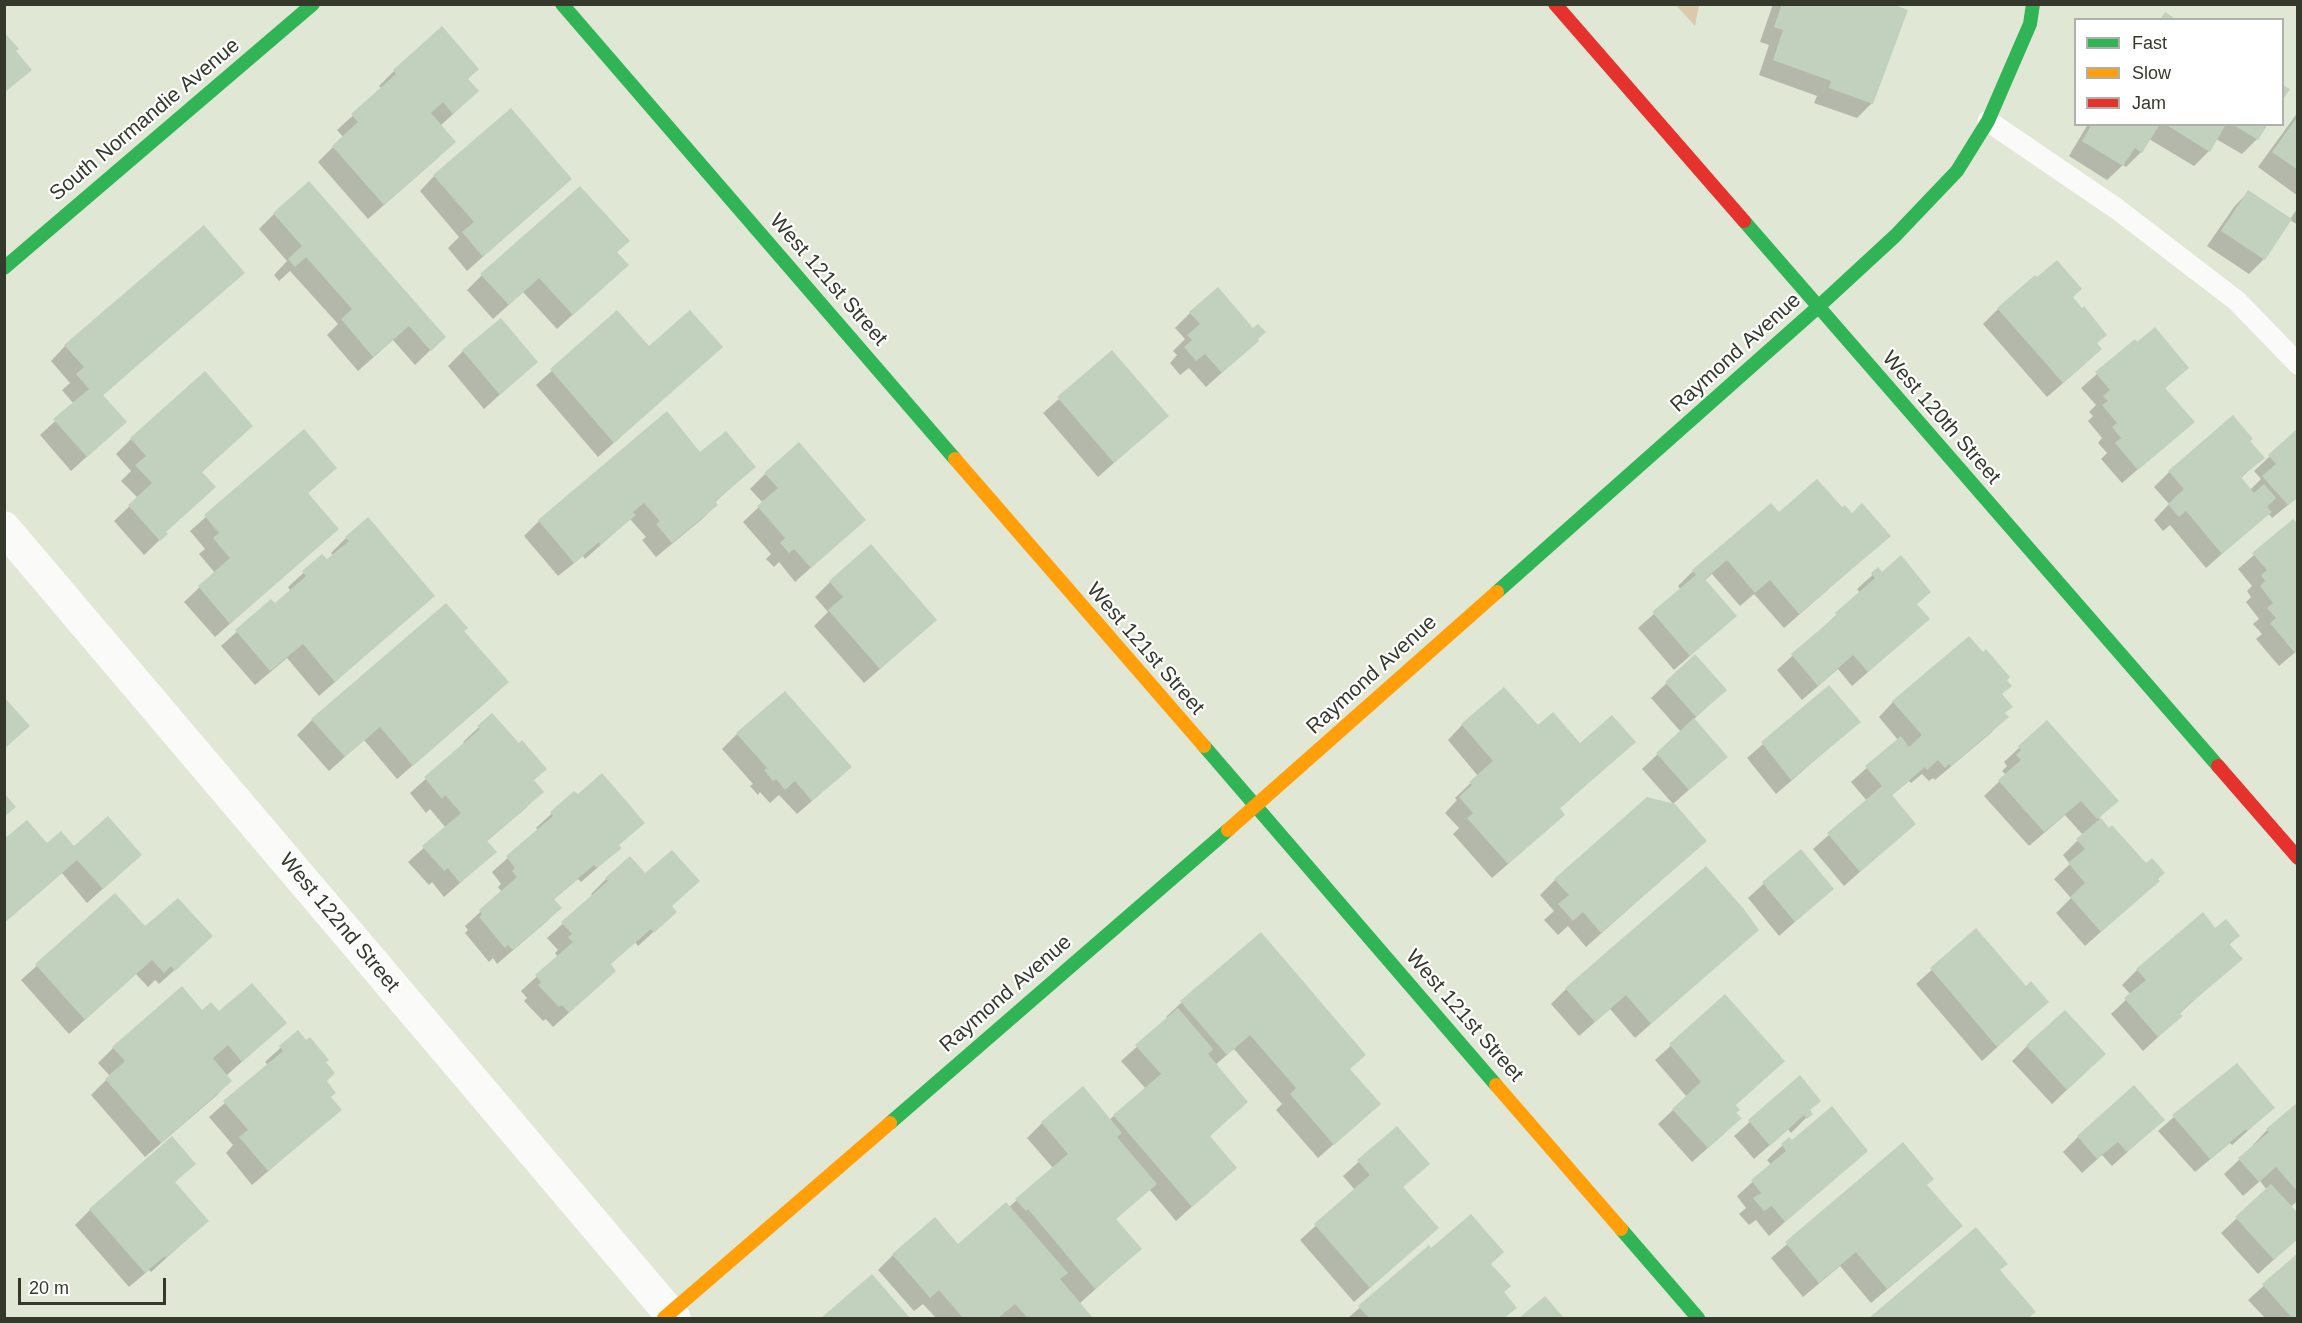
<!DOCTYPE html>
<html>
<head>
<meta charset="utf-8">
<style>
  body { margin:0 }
  #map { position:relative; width:2302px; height:1323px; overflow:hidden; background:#e1e7d5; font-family:Helvetica,sans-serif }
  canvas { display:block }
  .frame { position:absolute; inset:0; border:6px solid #34392c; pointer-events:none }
  .legend { position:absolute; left:2074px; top:18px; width:210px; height:108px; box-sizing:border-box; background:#fff; border:2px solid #aeb0ab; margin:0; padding:8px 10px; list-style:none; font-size:18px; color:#34392c }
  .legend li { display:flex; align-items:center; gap:12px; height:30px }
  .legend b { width:30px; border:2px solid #aeb0ab }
  .scale { position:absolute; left:18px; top:1278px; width:148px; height:27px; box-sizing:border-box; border:3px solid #34392c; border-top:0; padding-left:8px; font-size:18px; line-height:21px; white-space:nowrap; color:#34392c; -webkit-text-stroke:4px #fff; paint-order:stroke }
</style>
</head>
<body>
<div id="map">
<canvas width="2302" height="1323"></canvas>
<div class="frame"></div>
<ul class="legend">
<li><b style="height:8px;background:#30b455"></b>Fast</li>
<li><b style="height:8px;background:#ff9f0a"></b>Slow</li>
<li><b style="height:8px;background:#e5322d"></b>Jam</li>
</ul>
<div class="scale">20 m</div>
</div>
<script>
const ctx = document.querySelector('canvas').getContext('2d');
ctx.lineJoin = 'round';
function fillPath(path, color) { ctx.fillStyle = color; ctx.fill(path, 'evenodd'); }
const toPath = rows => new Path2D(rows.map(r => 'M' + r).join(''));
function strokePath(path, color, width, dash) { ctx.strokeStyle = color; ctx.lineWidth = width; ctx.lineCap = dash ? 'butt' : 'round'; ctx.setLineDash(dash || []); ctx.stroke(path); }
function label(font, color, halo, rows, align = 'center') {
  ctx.font = font + ' Helvetica,sans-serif'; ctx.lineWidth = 4.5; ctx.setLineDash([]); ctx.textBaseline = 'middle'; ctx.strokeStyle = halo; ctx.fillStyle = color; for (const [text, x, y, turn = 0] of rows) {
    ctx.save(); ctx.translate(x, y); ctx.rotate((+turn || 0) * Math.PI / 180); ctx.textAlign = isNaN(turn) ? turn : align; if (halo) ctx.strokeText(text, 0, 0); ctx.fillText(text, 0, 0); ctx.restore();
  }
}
const green = toPath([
  [1676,5,1699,5,1695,26]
]);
const shadow = toPath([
  [1773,4,1887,4,1872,103,1857,118,1814,103,1817,96,1759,75,1769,45,1760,42],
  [442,29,467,80,462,106,440,126,439,157,368,219,318,162,343,137,337,130,382,89,379,86,394,71],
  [2298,112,2298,196,2258,167],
  [2088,124,2266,124,2257,139,2242,154,2216,139,2209,151,2194,166,2149,139,2141,152,2126,167,2123,165,2107,180,2069,156],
  [434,176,570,179,467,271,448,248,459,237,420,191],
  [2248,192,2290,219,2298,208,2298,225,2290,220,2264,259,2249,274,2207,246,2234,207],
  [274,214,444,337,415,365,393,340,358,371,327,335,338,324,290,271,279,281,274,275,287,261,259,229],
  [627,265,557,329,523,292,493,319,467,290,482,275],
  [243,273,102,396,125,422,71,471,40,435,74,404,62,390,70,383,51,361,65,346],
  [2071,297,2095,344,2085,364,2047,397,1983,324,1998,309],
  [617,312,649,348,721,347,598,457,536,385],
  [1190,313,1257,341,1206,387,1189,368,1180,375,1170,363,1177,355,1173,351,1185,339,1175,328],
  [2135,341,2187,368,2164,389,2193,422,2122,483,2101,459,2107,453,2098,443,2102,438,2088,421,2093,416,2089,412,2096,405,2081,388],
  [463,351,536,362,484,409,448,366],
  [1112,352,1167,416,1098,477,1043,413],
  [667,413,700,454,754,467,714,503,716,505,701,520,656,557,642,540,646,537,630,519,585,559,583,556,558,576,524,536,539,521],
  [251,426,201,473,164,532,166,534,144,555,114,521,138,498,121,481,131,471,116,454,131,439],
  [2298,430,2298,497,2272,518,2268,513,2206,568,2170,525,2163,531,2154,520,2169,504,2154,487,2169,472,2249,441,2263,457,2241,478,2250,490,2261,479,2254,471],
  [303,431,335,468,307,494,337,529,215,637,184,602,215,573,199,554,205,549,190,531],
  [765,474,864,520,795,582,779,562,774,567,766,559,771,554,743,522,763,503,750,489],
  [1842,510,1889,536,1784,628,1754,594,1740,606,1712,574,1704,581,1735,616,1674,670,1638,628,1681,590,1678,586,1693,571,1779,514],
  [2293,521,2298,650,2279,666,2256,639,2262,634,2253,624,2259,619,2246,602,2251,597,2247,591,2252,586,2238,569],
  [346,538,433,596,319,696,287,658,255,685,221,646,271,601,275,605,291,591,288,587,322,556,327,561,333,555,331,553],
  [1878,570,1916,605,1913,633,1852,686,1838,669,1802,700,1777,670,1860,593,1857,589],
  [830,582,920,634,864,683,814,626,828,612,815,597],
  [463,632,492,697,397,779,364,740,329,771,297,735,312,720],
  [1695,656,1725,690,1693,720,1726,757,1673,804,1642,769,1681,732,1651,698],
  [1829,687,1859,722,1776,794,1747,758],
  [2001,695,2004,714,1992,732,1935,780,1933,778,1929,781,1922,774,1911,783,1909,781,1891,796,1914,824,1844,886,1813,849,1867,801,1851,782,1898,740,1879,717,1893,702],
  [492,715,533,781,527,807,486,842,495,852,444,897,432,882,429,885,408,862,446,828,430,809,426,813,410,793,465,744,463,742],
  [2047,722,2116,800,2099,818,2158,881,2085,946,2056,913,2071,898,2054,879,2070,864,2063,855,2083,835,2065,815,2029,846,1984,796,2006,775,2002,771,2007,766,2004,762],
  [1462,725,1538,728,1580,745,1633,742,1559,809,1548,829,1492,878,1453,834,1459,828,1445,813,1457,800,1455,798,1478,776,1448,740],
  [737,734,835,781,797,814,779,795,770,803,760,792,758,795,750,786,753,784,722,749],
  [574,793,620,848,581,882,578,879,553,900,560,908,545,923,497,964,493,958,489,962,465,933,468,930,465,926,502,892,498,887,501,884,492,872,538,831,536,828],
  [4,841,74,848,125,869,87,903,62,873,4,923],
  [1705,841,1586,947,1568,926,1558,935,1544,920,1554,911,1540,895,1555,880],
  [1800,851,1832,889,1779,936,1748,898],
  [606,879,671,907,660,926,638,946,635,942,609,965,599,986,553,1027,546,1019,543,1021,524,1001,527,998,521,991,558,957,555,953,558,950,547,938,593,896,591,894],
  [115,895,145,928,196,951,159,984,155,980,148,987,136,974,69,1034,21,980],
  [1757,930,1635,1038,1610,1009,1579,1036,1551,1004,1566,989],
  [1976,930,2026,988,2047,1002,1982,1061,1916,984],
  [2215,931,2238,936,2228,946,2240,959,2179,1014,2181,1016,2143,1051,2111,1014,2131,995,2122,985,2137,970],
  [1260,934,1349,1070,1379,1104,1318,1158,1276,1110,1282,1104,1234,1049,1215,1065,1246,1102,1209,1137,1235,1168,1176,1221,1149,1189,1115,1220,1140,1249,1079,1304,1091,1318,936,1318,923,1304,914,1311,878,1270,893,1255,958,1246,1009,1207,1053,1168,1027,1138,1042,1123,1109,1120,1146,1089,1121,1061,1168,1019,1166,1017,1181,1003],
  [1725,997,1734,1106,1725,1133,1692,1162,1658,1124,1687,1097,1655,1060],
  [202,1012,285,1023,226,1076,230,1081,216,1096,145,1157,91,1095,110,1076,98,1063,113,1048],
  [298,1032,325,1062,325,1081,329,1097,340,1110,252,1185,226,1153,233,1145,209,1117,268,1065,265,1062],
  [2027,1046,2089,1069,2052,1104,2012,1061],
  [1800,1077,1811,1113,1791,1133,1788,1129,1754,1159,1734,1136],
  [2210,1085,2273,1108,2232,1145,2230,1143,2195,1172,2158,1131],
  [2298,1104,2298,1201,2290,1207,2298,1238,2258,1274,2221,1233,2267,1190,2260,1181,2243,1196,2224,1174,2254,1146,2253,1145,2267,1130],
  [2163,1120,2112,1166,2102,1155,2082,1173,2063,1152,2078,1137],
  [1396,1128,1428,1164,1402,1188,1437,1228,1354,1302,1300,1240,1355,1190,1343,1176],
  [1789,1139,1792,1142,1866,1151,1769,1236,1756,1220,1749,1225,1739,1214,1746,1208,1737,1196,1771,1165,1767,1160],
  [1903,1144,1925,1185,1946,1240,1871,1303,1840,1266,1803,1297,1771,1258],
  [194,1164,174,1183,207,1221,151,1272,149,1270,129,1287,75,1225,90,1210],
  [1976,1229,1999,1271,2034,1312,2027,1318,1872,1318],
  [1429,1247,1431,1250,1490,1265,1502,1292,1515,1307,1504,1318,1348,1318],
  [2298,1255,2298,1318,2265,1318,2248,1300],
  [871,1277,908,1318,823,1318],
  [1545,1299,1562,1318,1522,1318]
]);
const building = toPath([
  [1782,4,1892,4,1908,10,1873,104,1829,88,1831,81,1773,60,1783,30,1774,27],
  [2165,12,2177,20,2160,20],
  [442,26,479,69,468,79,479,91,453,114,443,102,431,113,456,142,384,205,332,146,358,122,351,114,396,74,393,70],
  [4,32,19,49,16,51,32,70,4,93],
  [2282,85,2290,89,2282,101],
  [511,108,572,179,483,257,462,232,474,222,433,175],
  [2298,116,2298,170,2272,152],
  [2092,124,2150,126,2160,124,2142,153,2135,148,2123,166,2082,141],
  [2165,124,2226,124,2210,152],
  [2232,124,2268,124,2258,140],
  [309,181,446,337,431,351,409,326,373,357,341,319,352,309,306,257,295,267,288,259,302,246,273,213],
  [580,186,630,241,617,252,629,265,573,315,539,278,509,305,480,274],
  [2248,190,2292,219,2265,260,2221,231],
  [204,225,245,273,103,395,127,422,87,457,53,419,89,389,76,374,84,367,64,345],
  [2057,260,2082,289,2073,297,2082,308,2084,306,2107,335,2097,343,2102,349,2063,383,1997,308,2035,275,2037,277],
  [1218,287,1253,328,1258,324,1266,332,1258,339,1259,341,1222,373,1205,354,1196,361,1184,347,1192,340,1187,335,1200,324,1189,312],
  [617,310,649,346,690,310,723,347,614,443,550,369],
  [501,318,538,362,500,395,462,350],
  [2155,327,2189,368,2165,388,2195,422,2138,470,2115,443,2121,438,2112,427,2117,423,2102,405,2108,401,2103,396,2110,390,2095,372,2135,339,2137,342],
  [1112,350,1169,416,1114,463,1057,397],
  [205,371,253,426,202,472,216,487,166,532,168,534,160,541,128,505,152,483,135,465,146,456,130,438],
  [667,411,700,452,726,431,756,467,715,501,718,505,672,543,656,524,660,521,644,503,633,512,636,515,600,545,599,542,574,563,538,520],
  [2233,415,2253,439,2250,441,2265,458,2241,477,2254,493,2264,484,2276,498,2267,507,2272,512,2222,554,2186,511,2179,517,2168,504,2184,489,2168,471],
  [2298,428,2298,497,2288,505,2262,476,2276,464,2268,455],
  [304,429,337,468,308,493,339,529,230,624,198,586,230,558,213,538,219,533,204,515],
  [799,442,866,520,811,568,794,549,789,553,780,543,785,538,757,506,778,488,764,473],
  [1817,479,1842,507,1845,505,1852,513,1862,503,1891,536,1799,614,1770,580,1755,593,1727,560,1705,579,1737,616,1690,656,1652,612,1696,575,1692,570,1771,503,1779,512],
  [368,517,435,596,335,682,303,644,270,671,235,630,271,599,275,603,306,576,302,571,322,554,327,559,349,541,345,537],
  [2293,519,2298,524,2298,650,2294,652,2270,623,2276,618,2267,608,2273,603,2260,586,2265,581,2261,575,2267,570,2252,553],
  [871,544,937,620,880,669,828,610,843,597,829,581],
  [1901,555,1931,592,1917,604,1930,619,1868,672,1853,655,1818,686,1791,654,1837,615,1835,613,1875,578,1871,573,1878,567,1882,572],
  [446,603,468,628,464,631,509,682,413,766,380,727,345,757,311,719],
  [1969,636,1983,652,1986,649,2010,677,2007,680,2012,686,2002,694,2013,707,2005,713,2009,717,1951,766,1949,764,1945,768,1938,760,1927,770,1925,767,1892,795,1916,824,1860,872,1827,833,1882,786,1865,766,1901,736,1909,747,1922,735,1892,701],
  [1695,654,1727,690,1696,717,1665,682],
  [1829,685,1861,722,1791,780,1761,742],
  [1504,687,1538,725,1553,712,1580,743,1612,715,1636,742,1560,808,1565,815,1508,864,1467,818,1473,813,1459,797,1472,785,1469,782,1493,761,1461,724],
  [785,691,852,767,812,801,795,781,785,790,776,779,773,781,764,770,767,768,736,733],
  [4,697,30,726,4,749],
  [492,713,519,743,522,740,547,769,534,780,544,792,487,841,497,852,460,883,448,868,444,871,422,846,461,813,445,795,442,799,424,777,480,729,477,726],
  [1694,718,1728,757,1689,790,1656,753],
  [2047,720,2119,801,2097,819,2081,801,2044,832,1998,780,2021,760,2016,755,2021,750,2018,746],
  [602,773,645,823,619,845,622,848,597,868,594,865,554,899,562,908,513,950,508,945,505,948,479,917,482,914,479,910,517,877,512,871,515,868,506,856,553,816,550,812,574,791,578,794],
  [4,793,16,807,4,817],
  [1647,797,1675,804,1707,841,1601,933,1583,912,1573,921,1558,904,1569,895,1554,879],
  [108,816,142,855,103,889,77,860,4,923,4,839,27,820,47,843,61,831,74,846],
  [2101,818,2109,828,2112,825,2146,863,2152,858,2165,873,2158,879,2160,881,2101,932,2070,897,2085,883,2068,863,2085,849,2076,839],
  [1801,849,1834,889,1795,922,1762,882],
  [672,850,700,881,672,906,677,912,654,933,651,929,611,964,616,971,569,1013,562,1005,559,1007,538,985,541,982,535,975,573,942,568,937,572,934,561,922,608,881,605,878,630,856,645,873],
  [1706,866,1743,908,1759,930,1651,1024,1626,995,1595,1022,1565,988],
  [115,893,145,926,178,898,213,936,175,971,171,966,164,973,152,960,85,1020,35,964],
  [2203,912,2215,928,2226,919,2240,936,2229,944,2243,959,2179,1013,2183,1016,2158,1037,2124,998,2146,980,2136,969],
  [1976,928,2026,986,2031,981,2049,1002,1997,1047,1930,968],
  [1261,932,1366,1055,1350,1069,1381,1104,1334,1145,1290,1094,1296,1088,1250,1035,1227,1055,1180,1001],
  [252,983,287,1023,242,1062,228,1045,213,1058,232,1081,161,1143,105,1079,125,1061,112,1047,182,986,202,1010,211,1002,219,1011],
  [1725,994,1785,1061,1736,1105,1740,1110,1736,1113,1742,1118,1708,1148,1672,1109,1701,1082,1669,1044],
  [1178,1008,1213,1049,1208,1054,1248,1102,1210,1136,1237,1168,1192,1207,1113,1115,1161,1074,1135,1045],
  [2065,1010,2106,1054,2067,1090,2026,1045],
  [298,1030,306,1040,310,1037,329,1060,326,1062,335,1073,327,1081,336,1093,331,1097,342,1110,268,1171,239,1137,248,1130,223,1101,283,1051,279,1046],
  [2237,1063,2275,1108,2247,1131,2246,1129,2210,1159,2172,1115],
  [1800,1075,1821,1101,1810,1110,1813,1114,1807,1119,1804,1115,1770,1146,1748,1120],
  [2134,1085,2165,1120,2127,1152,2118,1142,2097,1159,2077,1136],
  [1083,1086,1122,1133,1117,1137,1157,1184,1116,1219,1142,1249,1095,1289,1028,1209,1026,1211,1015,1199,1068,1154,1041,1122],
  [2298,1102,2298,1192,2276,1167,2259,1182,2238,1158,2269,1132,2266,1129],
  [1832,1106,1868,1151,1785,1222,1772,1206,1764,1211,1753,1198,1761,1193,1751,1180,1786,1151,1781,1144,1789,1137,1792,1140],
  [1397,1126,1430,1164,1403,1187,1439,1228,1370,1288,1314,1224,1370,1175,1357,1160],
  [172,1136,196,1164,175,1182,209,1221,166,1258,165,1256,145,1273,89,1209],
  [1903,1142,1934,1179,1927,1185,1963,1226,1887,1289,1856,1252,1819,1283,1785,1242],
  [2271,1184,2298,1213,2298,1239,2274,1260,2235,1217],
  [1006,1202,1068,1273,1060,1279,1093,1318,1028,1318,1015,1304,998,1318,963,1318,939,1290,930,1298,892,1254,935,1217,958,1244],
  [1471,1214,1504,1252,1491,1264,1511,1286,1504,1292,1517,1308,1504,1318,1369,1318,1358,1306,1429,1245,1431,1248],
  [1976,1227,2008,1264,2000,1270,2036,1312,2028,1318,1869,1318],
  [2298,1253,2298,1318,2292,1318,2262,1284],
  [872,1274,910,1318,821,1318],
  [1545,1296,1564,1318,1519,1318]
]);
const lane = toPath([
  [1988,121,2117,209,2237,301,2298,364]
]);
const street = toPath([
  [4,528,674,1318]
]);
const fast = toPath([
  [562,4,955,459],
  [1744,221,2218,766],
  [4,268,313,4],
  [1497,592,1817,308,1895,236,1957,171,1988,121,2030,24,2033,4],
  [1204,746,1496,1085],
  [890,1123,1228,830],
  [1621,1229,1698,1318]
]);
const slow = toPath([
  [955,459,1204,746],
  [1228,830,1497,592],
  [1496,1085,1621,1229],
  [664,1318,890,1123]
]);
const jam = toPath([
  [1555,4,1744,221],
  [2218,766,2298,858]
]);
const streetNames = [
  ["South Normandie Avenue",145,120,-40],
  ["West 121st Street",828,280,49],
  ["Raymond Avenue",1736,353,-42],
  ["West 120th Street",1941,418,49],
  ["West 121st Street",1145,649,49],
  ["Raymond Avenue",1372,675,-42],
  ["West 122nd Street",339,923,50],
  ["Raymond Avenue",1006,994,-41],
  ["West 121st Street",1464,1016,49]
];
fillPath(green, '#dacaab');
fillPath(shadow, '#0003');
fillPath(building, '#c1d1be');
strokePath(lane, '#fafbf9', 21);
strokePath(street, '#fafbf9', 33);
strokePath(fast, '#30b455', 14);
strokePath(slow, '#ff9f0a', 14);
strokePath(jam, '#e5322d', 14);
label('21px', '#34392c', '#fff', streetNames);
</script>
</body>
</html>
